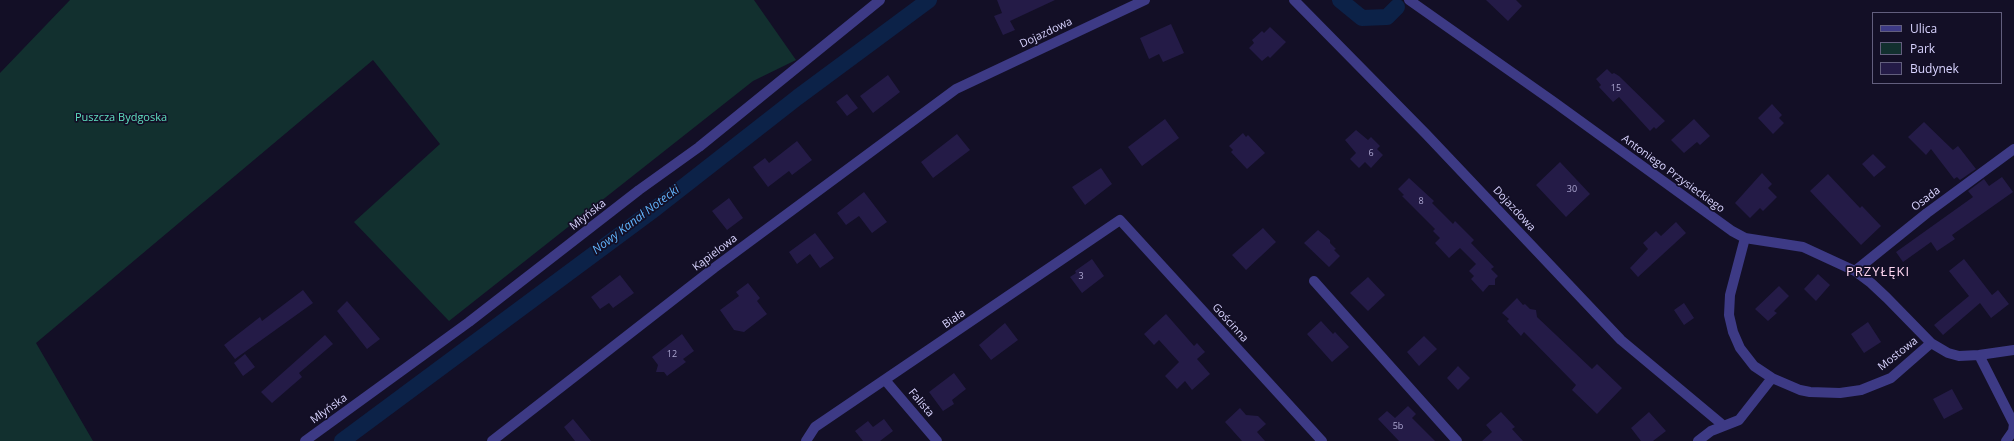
<!DOCTYPE html>
<html>
<head>
<meta charset="utf-8">
<style>
  body { margin:0 }
  #map { position:relative; width:2014px; height:441px; overflow:hidden; background:#130f26; font-family:"Open Sans",sans-serif }
  canvas { display:block }
  .legend { position:absolute; left:1872px; top:12px; width:130px; height:72px; box-sizing:border-box; background:#130f26; border:1px solid #625e7d; margin:0; padding:5px 7px; list-style:none; font-size:12px; color:#d9d4ff }
  .legend li { display:flex; align-items:center; gap:8px; height:20px }
  .legend b { width:20px; border:1px solid #625e7d }
</style>
</head>
<body>
<div id="map">
<canvas width="2014" height="441"></canvas>
<ul class="legend">
<li><b style="height:5px;background:#3d3a85"></b>Ulica</li>
<li><b style="height:11px;background:#12302f"></b>Park</li>
<li><b style="height:11px;background:#241b47"></b>Budynek</li>
</ul>
</div>
<script>
const ctx = document.querySelector('canvas').getContext('2d');
ctx.lineJoin = 'round';
function fillPath(path, color) { ctx.fillStyle = color; ctx.fill(path, 'evenodd'); }
const toPath = rows => new Path2D(rows.map(r => 'M' + r).join(''));
function strokePath(path, color, width, dash) { ctx.strokeStyle = color; ctx.lineWidth = width; ctx.lineCap = dash ? 'butt' : 'round'; ctx.setLineDash(dash || []); ctx.stroke(path); }
function label(font, color, halo, rows, align = 'center') {
  ctx.font = font + ' "Open Sans",sans-serif'; ctx.lineWidth = 3.5; ctx.setLineDash([]); ctx.textBaseline = 'middle'; ctx.strokeStyle = halo; ctx.fillStyle = color; for (const [text, x, y, turn = 0] of rows) {
    ctx.save(); ctx.translate(x, y); ctx.rotate((+turn || 0) * Math.PI / 180); ctx.textAlign = isNaN(turn) ? turn : align; if (halo) ctx.strokeText(text, 0, 0); ctx.fillText(text, 0, 0); ctx.restore();
  }
}
const green = toPath([
  [70,0,754,0,796,60,753,81,449,321,354,222,440,144,373,60,36,343,93,441,0,441,0,73]
]);
const canal = toPath([
  [1340,0,1362,18,1387,17,1397,7],
  [342,441,656,208,798,97,929,0]
]);
const building = toPath([
  [997,0,1055,0,1010,21,1015,30,1003,35,994,16,1002,13],
  [1486,0,1516,0,1522,6,1508,21],
  [1171,24,1184,53,1163,62,1159,54,1149,59,1140,38],
  [1270,27,1286,42,1270,58,1268,56,1262,61,1249,48,1254,43,1252,40,1262,31,1264,33],
  [1607,69,1612,74,1614,73,1619,76,1665,121,1656,129,1654,127,1650,131,1619,97,1613,102,1599,87,1601,85,1596,79],
  [888,75,900,92,873,113,860,96],
  [847,94,858,108,847,116,836,102],
  [1772,104,1782,115,1779,118,1784,123,1773,134,1758,118],
  [1165,119,1179,138,1142,166,1128,147],
  [1694,119,1710,136,1700,145,1697,142,1684,153,1671,140],
  [1924,122,1953,150,1958,146,1976,169,1960,180,1957,177,1954,179,1931,149,1926,155,1908,137],
  [1356,130,1368,140,1371,137,1380,146,1377,149,1383,155,1371,168,1365,162,1359,168,1350,159,1356,153,1345,140],
  [1243,133,1246,137,1248,135,1265,153,1247,169,1231,152,1233,150,1229,146],
  [957,134,970,150,933,178,921,162],
  [797,141,812,160,792,175,789,171,768,187,753,167,765,158,769,163],
  [1873,154,1886,167,1874,177,1862,164],
  [1560,162,1590,194,1566,217,1536,185],
  [1101,168,1112,184,1085,205,1072,187],
  [1762,173,1772,184,1768,188,1777,197,1763,211,1760,208,1750,218,1735,203],
  [1828,174,1860,208,1862,206,1881,226,1861,245,1810,191],
  [2002,177,2013,192,1952,235,1955,239,1937,251,1931,242,1903,262,1896,252,1973,197,1968,191,1984,179,1989,186],
  [1409,178,1434,201,1432,203,1453,224,1455,221,1474,240,1471,243,1494,267,1491,269,1498,276,1495,279,1495,285,1489,285,1483,292,1471,279,1474,276,1469,271,1476,264,1460,248,1449,258,1435,243,1440,238,1433,231,1435,229,1402,196,1404,195,1398,189],
  [864,192,887,222,872,233,859,216,846,225,837,213],
  [729,198,743,218,727,230,712,211],
  [1676,222,1686,233,1638,277,1630,268,1648,249,1643,243,1656,231,1661,236],
  [1263,228,1276,242,1246,270,1232,255],
  [1318,230,1330,240,1330,243,1336,249,1334,250,1340,256,1329,267,1304,243],
  [815,233,834,258,820,268,810,254,797,264,789,252],
  [1092,259,1104,276,1082,293,1070,277,1076,273,1075,271],
  [1964,259,1992,295,1998,290,2009,304,1991,318,1980,303,1943,335,1934,325,1969,296,1949,271],
  [1818,274,1830,285,1816,301,1804,289],
  [620,275,634,293,613,308,609,303,600,309,591,297],
  [1368,277,1385,295,1368,311,1350,293],
  [748,283,760,298,757,301,767,314,744,332,734,330,720,310,739,296,736,292],
  [1779,286,1789,296,1774,311,1777,313,1768,321,1755,309],
  [303,290,313,303,235,359,224,345,260,317,262,321],
  [1517,298,1523,305,1525,304,1530,309,1536,310,1537,317,1592,369,1597,364,1622,388,1597,414,1572,390,1576,385,1524,332,1521,336,1507,321,1509,319,1502,313],
  [347,301,380,339,367,349,337,311],
  [1684,303,1694,318,1684,325,1674,310],
  [1166,314,1194,346,1197,343,1205,352,1197,359,1210,374,1192,390,1185,381,1177,389,1165,376,1179,362,1159,340,1154,345,1144,334],
  [1321,321,1333,334,1335,332,1349,347,1332,362,1307,334],
  [1868,322,1881,342,1864,353,1851,334],
  [1005,323,1018,340,991,360,979,345],
  [682,334,694,351,683,359,686,362,667,376,664,372,656,372,658,365,652,357],
  [325,335,333,344,299,373,302,377,272,403,261,392],
  [1424,336,1437,349,1419,366,1407,352],
  [245,354,255,367,243,376,234,363],
  [1458,366,1470,378,1458,390,1447,378],
  [954,373,966,389,952,400,954,404,943,411,929,392],
  [1952,389,1963,409,1944,419,1933,399],
  [1408,406,1416,414,1412,418,1435,441,1399,441,1378,419,1387,411,1395,418],
  [1240,408,1246,415,1258,416,1266,424,1257,432,1265,441,1242,441,1225,422],
  [1501,412,1515,427,1512,429,1523,441,1482,441,1492,432,1486,425],
  [1649,412,1666,431,1653,441,1641,441,1631,428],
  [573,419,591,441,575,441,564,427],
  [884,419,893,431,880,441,863,441,855,431,868,421,873,427]
]);
const street = toPath([
  [1294,0,1426,134,1621,340,1724,426],
  [1409,0,1554,102,1732,231,1745,238,1803,247,1855,271,1871,283,1887,298,1931,343,1948,353,1959,356,1979,355,2014,350],
  [1745,238,1730,295,1729,315,1733,332,1740,348,1754,366,1772,378,1800,390,1810,392,1840,393,1861,390,1891,378,1931,343],
  [1855,271,1927,213,2014,149],
  [1314,281,1457,441],
  [1979,355,2014,424,2013,431,2006,441],
  [885,380,937,441],
  [305,441,469,322,639,190,699,147,880,0],
  [492,441,714,268,956,89,1145,0],
  [806,441,815,427,1120,220,1322,441],
  [1698,441,1711,431,1739,420,1772,378]
]);
const numberNames = [
  ["15",1616,88],
  ["6",1371,153],
  ["30",1572,189],
  ["8",1421,201],
  ["3",1081,276],
  ["12",672,354],
  ["5b",1398,426]
];
const streetNames = [
  ["Dojazdowa",1046,33,-25],
  ["Antoniego Przysieckiego",1673,174,36],
  ["Osada",1926,199,-37],
  ["Dojazdowa",1514,209,47],
  ["Młyńska",588,215,-38],
  ["Kąpielowa",715,253,-37],
  ["Biała",954,319,-34],
  ["Gościnna",1230,323,48],
  ["Mostowa",1898,354,-38],
  ["Falista",921,403,50],
  ["Młyńska",329,409,-36]
];
const parkNames = [
  ["Puszcza Bydgoska",121,118]
];
const waterNames = [
  ["Nowy Kanał Notecki",636,220,-37]
];
const quarterNames = [
  ["PRZYŁĘKI",1878,272]
];
fillPath(green, '#12302f');
strokePath(canal, '#0c2248', 16);
fillPath(building, '#241b47');
strokePath(street, '#3d3a85', 10);
label('9px', '#aca6d1', null, numberNames);
label('11px', '#d9d4ff', '#130f26', streetNames);
label('11px', '#5fe0c0', '#130f26', parkNames);
label('italic 12px', '#62b6ff', '#130f26', waterNames);
ctx.letterSpacing = '1px';
label('13px', '#ffd6f0', '#130f26', quarterNames);
ctx.letterSpacing = '0px';
</script>
</body>
</html>
